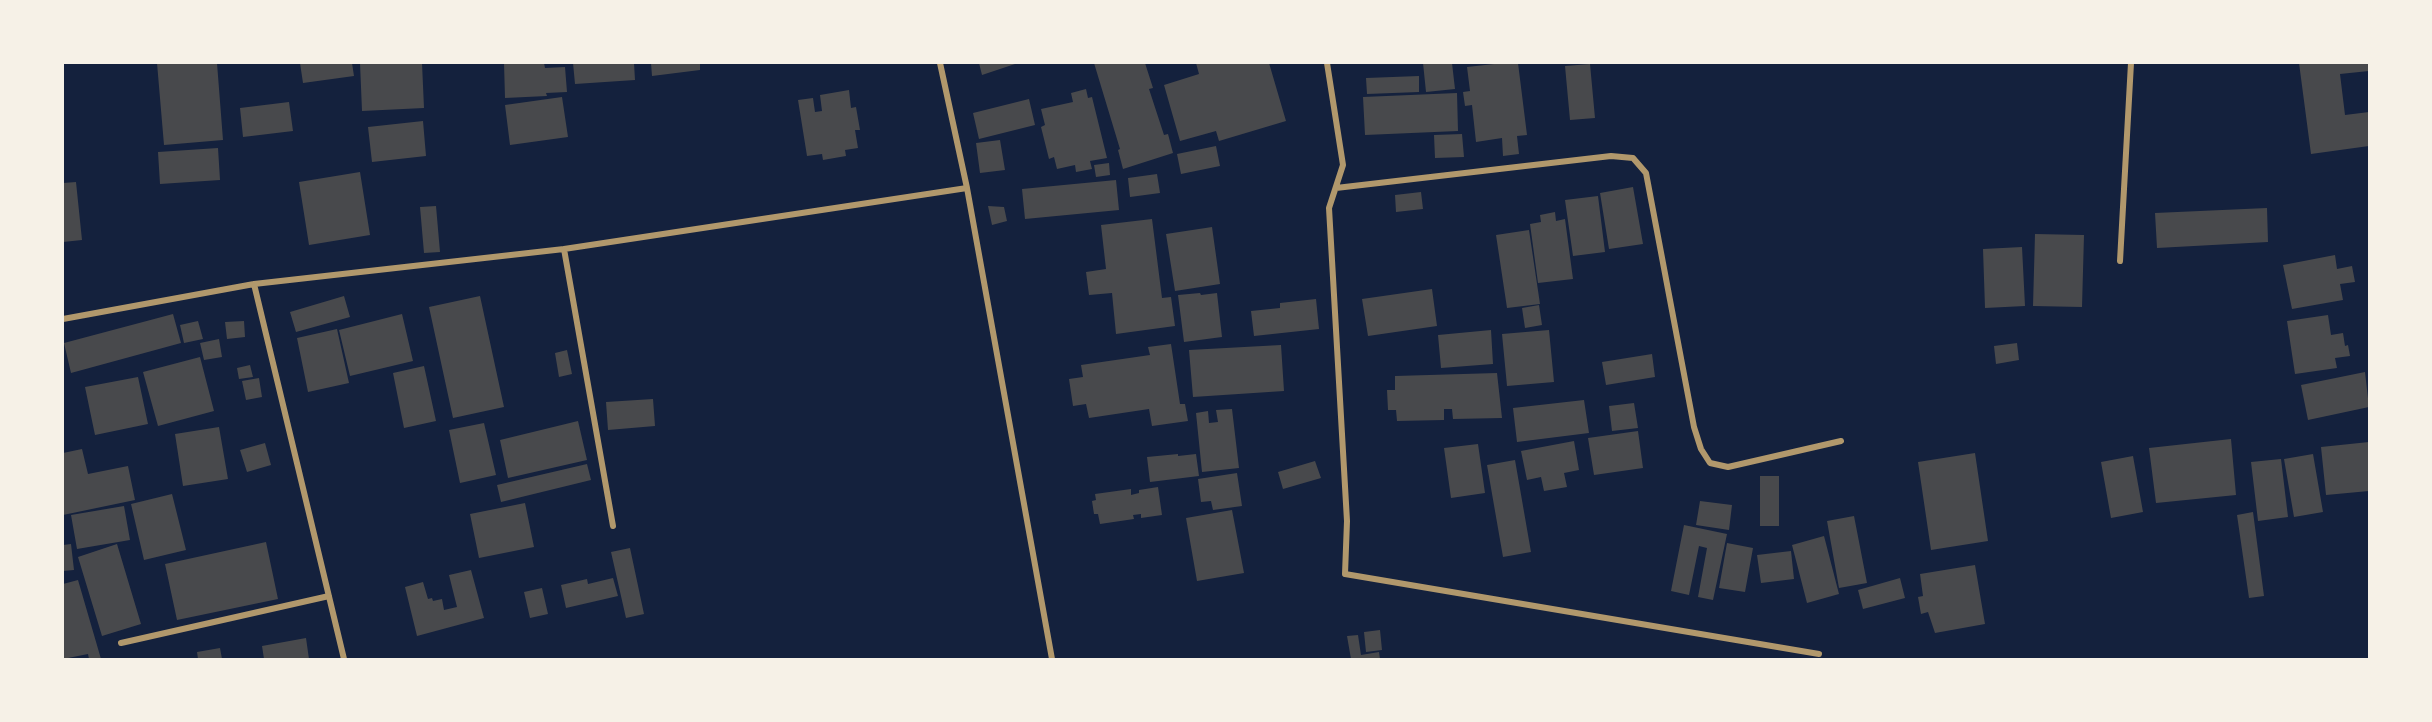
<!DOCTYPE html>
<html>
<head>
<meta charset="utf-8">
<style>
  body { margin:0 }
  #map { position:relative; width:2432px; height:722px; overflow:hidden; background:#14213d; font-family:"Source Sans 3",sans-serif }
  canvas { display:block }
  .frame { position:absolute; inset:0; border:64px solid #f6f1e7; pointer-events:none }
</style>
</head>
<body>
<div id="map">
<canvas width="2432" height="722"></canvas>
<div class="frame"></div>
</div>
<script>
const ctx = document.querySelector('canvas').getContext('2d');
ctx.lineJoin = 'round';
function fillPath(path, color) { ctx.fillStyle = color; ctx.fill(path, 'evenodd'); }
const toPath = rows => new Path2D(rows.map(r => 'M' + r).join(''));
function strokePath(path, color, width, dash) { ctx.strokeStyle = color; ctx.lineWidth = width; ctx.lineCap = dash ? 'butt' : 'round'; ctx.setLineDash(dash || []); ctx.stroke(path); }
const building = toPath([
  [157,63,217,63,223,140,164,145],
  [300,63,352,63,354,76,303,83],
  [360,63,422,63,424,108,362,111],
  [504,63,544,63,545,68,565,67,567,92,546,93,547,96,505,98],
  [573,63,634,63,635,80,575,84],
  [651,63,700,63,700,70,652,76],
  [979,63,1018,63,982,75],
  [1094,63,1145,63,1153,88,1149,89,1164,135,1168,134,1173,153,1123,169,1118,150,1120,149],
  [1196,63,1269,63,1286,121,1219,141,1216,131,1180,141,1164,85,1199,74],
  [1423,63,1452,63,1455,89,1426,92],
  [1503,63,1518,63,1527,135,1517,136,1519,154,1503,156,1502,138,1476,142,1472,105,1465,106,1463,92,1470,91,1467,67],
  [2299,63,2369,63,2369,71,2340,74,2345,115,2369,112,2369,146,2311,154],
  [1590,64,1595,118,1570,120,1565,66],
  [1419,76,1419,92,1367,94,1366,78],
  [1086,89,1088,98,1092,97,1107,158,1090,161,1092,169,1076,172,1075,165,1057,169,1054,157,1049,159,1041,127,1045,125,1041,109,1073,102,1071,93],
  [849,90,851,108,856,107,860,130,855,130,858,148,845,150,846,156,823,160,822,154,807,156,798,100,813,98,815,112,822,111,820,95],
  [1457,93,1458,131,1365,135,1363,97],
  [562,97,568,137,510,145,505,105],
  [1029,99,1035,125,979,139,973,113],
  [289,102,293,131,243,137,240,108],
  [423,121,426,156,372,162,368,127],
  [1462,134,1464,157,1435,158,1434,135],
  [1000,140,1005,170,980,173,976,143],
  [1216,146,1220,166,1181,174,1177,154],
  [218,148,220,180,160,184,158,152],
  [1109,163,1110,175,1096,177,1094,165],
  [360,172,370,235,309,245,299,182],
  [1157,174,1160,193,1130,197,1128,178],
  [1116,180,1119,210,1025,219,1022,189],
  [76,182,82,240,63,242,63,183],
  [1633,187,1643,244,1609,249,1600,193],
  [1421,192,1423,209,1396,212,1395,195],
  [1598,196,1605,252,1573,256,1565,200],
  [436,206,440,252,424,253,420,207],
  [988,206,1004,207,1007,221,992,225],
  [2267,208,2268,242,2157,248,2155,213],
  [1555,212,1556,221,1565,219,1573,279,1538,283,1530,224,1541,222,1540,215],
  [1152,219,1162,298,1171,297,1175,326,1116,334,1112,293,1089,295,1086,272,1106,269,1101,225],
  [1212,227,1220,284,1175,291,1166,234],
  [1529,230,1540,304,1507,308,1496,235],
  [2035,234,2084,235,2082,307,2033,306],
  [2022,247,2025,306,1985,308,1983,249],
  [2335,255,2337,269,2352,266,2355,282,2340,284,2343,300,2292,309,2283,265],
  [1432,289,1437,326,1368,336,1362,299],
  [1200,293,1201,295,1217,293,1222,337,1184,342,1178,295],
  [344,296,350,317,296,332,290,312],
  [480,296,504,407,453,418,429,307],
  [1316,299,1319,329,1254,336,1251,311,1280,308,1280,303],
  [1539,305,1542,325,1525,328,1522,308],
  [173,314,181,343,71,373,64,343],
  [402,314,413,361,350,376,339,330],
  [2328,315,2331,335,2343,333,2345,346,2348,345,2350,356,2335,358,2337,368,2295,374,2287,321],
  [198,321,203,339,184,343,180,325],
  [244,321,245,337,227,339,225,322],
  [337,329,349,383,308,392,297,338],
  [1491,330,1493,364,1441,368,1438,335],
  [1549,330,1554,382,1507,386,1502,334],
  [219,339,222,357,204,360,200,343],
  [2017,343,2019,360,1996,364,1994,346],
  [1171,344,1180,404,1185,404,1188,421,1152,426,1149,409,1089,418,1086,404,1073,406,1069,379,1083,377,1081,365,1150,355,1148,347],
  [1281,345,1284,391,1193,397,1189,350],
  [567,350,572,374,559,377,555,353],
  [1652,354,1655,377,1606,385,1602,362],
  [200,357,214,411,158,426,143,372],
  [250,365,253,377,239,379,237,368],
  [424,366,436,421,404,428,393,373],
  [2365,372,2369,407,2308,420,2301,385],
  [1497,373,1502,418,1453,419,1452,409,1444,409,1444,420,1397,421,1396,410,1388,410,1387,390,1395,390,1395,376],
  [138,377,148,424,95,435,85,387],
  [259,378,262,397,246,400,242,381],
  [653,399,655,426,608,430,606,402],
  [1584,400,1589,433,1517,442,1513,408],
  [1634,403,1638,428,1612,431,1609,406],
  [1232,409,1239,468,1202,472,1196,413,1208,411,1209,423,1218,422,1216,410],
  [578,421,587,460,508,478,500,440],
  [484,423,496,475,460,483,449,430],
  [219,427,228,479,183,486,175,434],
  [1638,431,1643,468,1594,475,1588,438],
  [2231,439,2236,495,2156,503,2149,448],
  [1574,441,1579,470,1564,473,1567,487,1544,491,1541,477,1527,480,1521,451],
  [2369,442,2369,491,2326,495,2321,447],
  [265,443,271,465,247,472,240,450],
  [1478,444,1485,493,1451,498,1444,448],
  [82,449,88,474,128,466,135,500,63,515,63,453],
  [1975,453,1988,541,1931,550,1918,462],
  [1178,454,1178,456,1196,454,1199,476,1150,482,1147,457],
  [2313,454,2323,512,2294,517,2284,459],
  [2133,456,2143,512,2111,518,2101,462],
  [2281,459,2288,517,2258,521,2251,462],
  [1515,460,1531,552,1503,557,1487,465],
  [1315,461,1321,478,1283,489,1278,472],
  [587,464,591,480,501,502,497,485],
  [1237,473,1242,506,1213,510,1211,501,1201,502,1198,479],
  [1760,476,1779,476,1779,526,1760,526],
  [1158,487,1162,515,1141,518,1141,514,1133,515,1134,519,1100,524,1098,514,1094,514,1092,501,1096,500,1095,494,1131,489,1131,495,1139,493,1139,490],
  [172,494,186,550,144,560,131,504],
  [1700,501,1732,505,1729,530,1696,525],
  [525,503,534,547,479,558,470,514],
  [124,506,130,540,77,549,71,515],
  [1232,510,1244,573,1197,581,1186,518],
  [2253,512,2264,596,2249,598,2237,515],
  [1854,516,1867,583,1839,588,1827,521],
  [1684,525,1727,534,1713,600,1698,597,1707,548,1699,546,1689,595,1671,591],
  [1824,536,1839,594,1807,603,1792,545],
  [266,542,278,599,177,620,165,564],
  [1727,543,1753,548,1745,592,1719,588],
  [71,544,74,570,63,571,63,545],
  [117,544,141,624,102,636,78,557],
  [630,548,644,614,626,618,611,552],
  [1791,551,1794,579,1761,583,1757,555],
  [1975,565,1985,624,1935,633,1928,612,1921,614,1918,597,1923,596,1920,574],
  [471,570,484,618,417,636,405,587,423,582,428,599,432,598,433,601,442,599,444,610,457,607,449,575],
  [613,578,618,596,566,608,561,585,587,579,588,584],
  [1900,578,1905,598,1863,609,1858,590],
  [78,580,101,659,89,659,88,654,63,659,63,584],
  [542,588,548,614,530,618,524,592],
  [1380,630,1382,650,1366,652,1364,632],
  [1358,635,1361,655,1379,652,1380,659,1351,659,1347,636],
  [306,638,309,659,264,659,262,646],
  [220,648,222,659,198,659,197,652]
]);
const minor = toPath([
  [940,63,967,188,1052,659],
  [1327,63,1343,165,1329,208,1347,521,1345,574,1819,654],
  [1336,188,1611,156,1633,158,1646,173,1694,427,1701,449,1710,463,1728,467,1841,441],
  [564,249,613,526],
  [2120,261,2131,63],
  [254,284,344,659],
  [63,319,254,284,564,249,967,188],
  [121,643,329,596]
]);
fillPath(building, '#48494c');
strokePath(minor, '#b1986c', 6);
</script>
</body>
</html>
